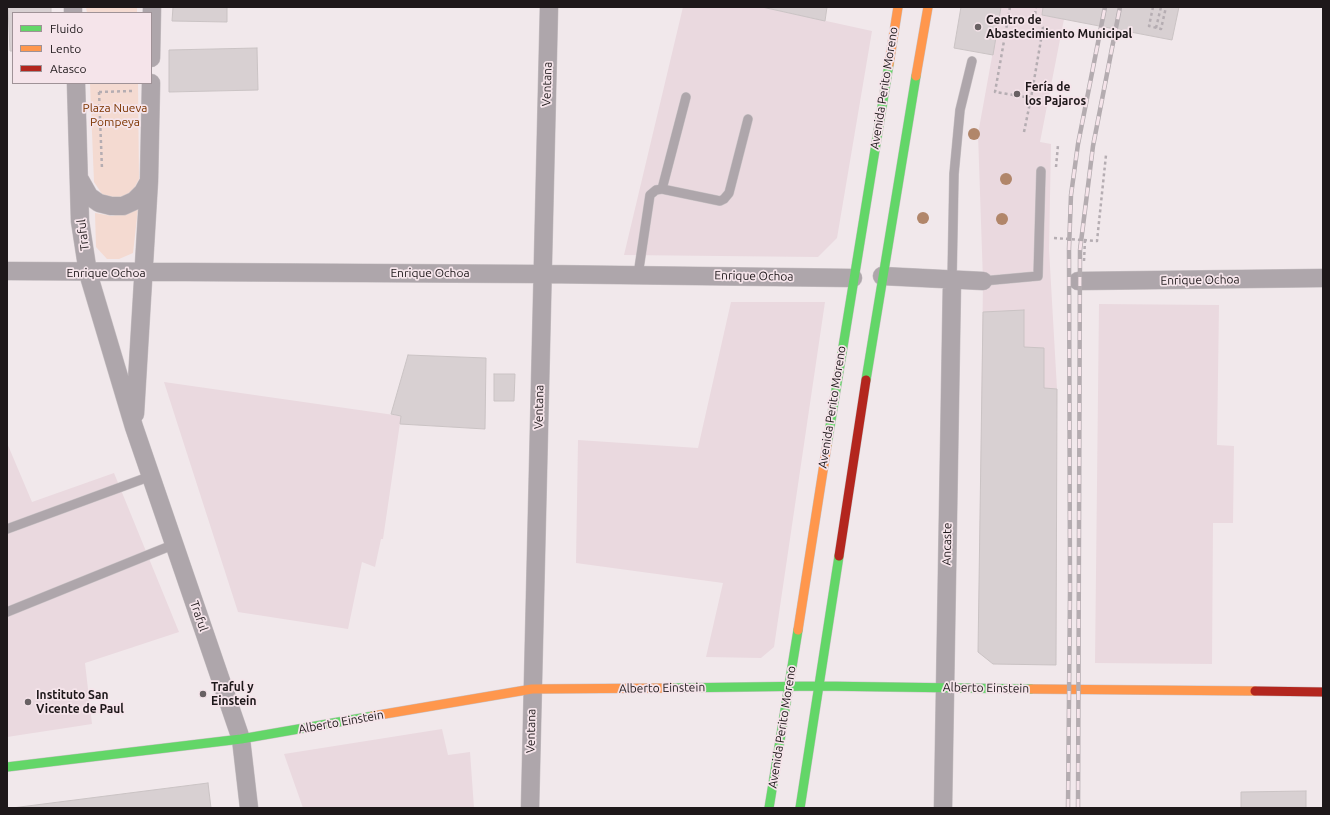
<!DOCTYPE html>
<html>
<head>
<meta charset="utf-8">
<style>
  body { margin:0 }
  #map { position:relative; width:1330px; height:815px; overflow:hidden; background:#f1e8eb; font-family:Ubuntu,sans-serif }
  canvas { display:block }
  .frame { position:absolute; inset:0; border:8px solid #1e181a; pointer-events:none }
  .legend { position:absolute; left:12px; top:12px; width:140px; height:72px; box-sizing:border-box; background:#f5e4ea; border:1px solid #9f9297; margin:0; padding:5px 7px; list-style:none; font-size:12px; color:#1e181a }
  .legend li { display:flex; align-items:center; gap:8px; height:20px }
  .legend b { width:20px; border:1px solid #9f9297 }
</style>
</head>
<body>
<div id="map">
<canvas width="1330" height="815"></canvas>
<div class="frame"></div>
<ul class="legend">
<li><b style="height:5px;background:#63d668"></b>Fluido</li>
<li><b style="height:5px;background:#ff974d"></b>Lento</li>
<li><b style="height:5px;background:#b3261e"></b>Atasco</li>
</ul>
</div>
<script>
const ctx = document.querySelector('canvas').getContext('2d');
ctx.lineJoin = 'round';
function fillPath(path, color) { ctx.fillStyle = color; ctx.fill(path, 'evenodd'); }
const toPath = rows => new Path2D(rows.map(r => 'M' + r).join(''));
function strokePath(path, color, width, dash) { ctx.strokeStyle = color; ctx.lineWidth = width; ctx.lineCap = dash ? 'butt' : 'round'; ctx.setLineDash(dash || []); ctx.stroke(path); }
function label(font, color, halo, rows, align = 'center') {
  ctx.font = font + ' Ubuntu,sans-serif'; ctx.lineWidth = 3.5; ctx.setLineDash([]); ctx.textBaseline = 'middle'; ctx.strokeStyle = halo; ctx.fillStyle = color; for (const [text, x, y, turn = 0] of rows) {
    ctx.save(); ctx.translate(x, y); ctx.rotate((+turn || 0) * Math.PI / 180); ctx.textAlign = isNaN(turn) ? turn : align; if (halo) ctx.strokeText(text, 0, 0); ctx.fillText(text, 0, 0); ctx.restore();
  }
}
const built = toPath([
  [683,7,762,7,872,31,837,238,818,257,624,255],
  [1001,7,1043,7,1042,15,1064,19,1040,142,1051,144,1049,249,1057,389,1056,665,993,664,978,652,983,281,978,134],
  [731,302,825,302,774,647,761,658,706,657,723,583,576,563,578,440,698,448],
  [1099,304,1219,305,1217,445,1234,446,1233,523,1213,523,1212,664,1095,663],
  [164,382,401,416,383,539,381,539,375,567,362,562,348,629,238,612],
  [7,443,32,502,114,473,179,632,85,663,92,724,7,737],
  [442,729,448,755,470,752,474,808,303,808,284,754]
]);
const green = toPath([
  [86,7,137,7,137,13,87,13],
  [90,83,138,83,139,179,131,194,116,199,102,194,94,182],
  [138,209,133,253,119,259,107,259,96,247,95,213,112,216]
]);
const building = toPath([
  [8,7,51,7,51,13,13,13,13,51,10,51,8,7],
  [173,7,227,7,227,22,172,21,173,7],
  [762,7,827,7,825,21,762,7],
  [961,7,1001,7,993,55,954,48,961,7],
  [1043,7,1179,7,1172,40,1042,15,1043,7],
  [257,48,258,90,169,92,169,50,257,48],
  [1024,310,1024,347,1044,348,1044,388,1057,389,1056,665,993,664,978,652,983,312,1024,310],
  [408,355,486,358,485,429,400,424,401,416,391,414,408,355],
  [494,374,515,374,514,401,494,401,494,374],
  [208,783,211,808,12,808,208,783],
  [1306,791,1306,808,1241,808,1241,792,1306,791]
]);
const path = toPath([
  [1010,7,995,92,1031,98,1043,28,1035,15,1036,7],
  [1153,7,1149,26,1161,29,1166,7],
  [1156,28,1161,7],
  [99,92,102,169],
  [99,92,132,91],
  [1024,132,1031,98],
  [1056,167,1058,145],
  [1054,238,1097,241,1106,155],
  [1084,261,1085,240]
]);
const lane = toPath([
  [662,189,686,97],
  [638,275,650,195,656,190,662,189,720,201,724,199,729,193,748,119],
  [952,280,954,174,960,110,972,61],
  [983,281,1038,276,1041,171],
  [7,529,151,476],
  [7,612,175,544]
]);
const street = toPath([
  [73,7,73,13],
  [151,58,152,7],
  [76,83,80,221,88,273,134,427,241,739,249,808],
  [80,180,89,196,99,203,111,206,123,206,134,201,143,192,149,181],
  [7,271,542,274,853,278],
  [882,276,983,281],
  [1078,281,1323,278],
  [135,414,149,181,151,83],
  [530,808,549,7],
  [943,808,952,280]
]);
const fast = toPath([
  [866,380,916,76],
  [827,445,889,64],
  [672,688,818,686,1031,689],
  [7,767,241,739,373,716],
  [769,808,798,630],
  [800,808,839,556]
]);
const slow = toPath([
  [889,64,898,7],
  [916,76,928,7],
  [798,630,827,445],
  [1031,689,1255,691],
  [373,716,532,689,672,688]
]);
const jam = toPath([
  [839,556,866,380],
  [1255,691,1323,692]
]);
const rail = toPath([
  [1068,808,1070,590,1069,249,1071,195,1078,144,1105,7],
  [1078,808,1080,250,1093,146,1120,7]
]);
const trees = [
  [974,134],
  [1006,179],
  [923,218],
  [1002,219]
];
const markers = [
  [978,27,4,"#686163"],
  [1017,94,4,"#686163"],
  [203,694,4,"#686163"],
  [28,702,4,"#686163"]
];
const poiNames = [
  ["Centro de",986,20],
  ["Abastecimiento Municipal",986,34],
  ["Fería de",1025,87],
  ["los Pajaros",1025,101],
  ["Traful y",211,687],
  ["Einstein",211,701],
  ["Instituto San",36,695],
  ["Vicente de Paul",36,709]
];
const streetNames = [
  ["Ventana",547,84,-88],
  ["Avenida Perito Moreno",884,88,-81],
  ["Traful",83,235,-97],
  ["Enrique Ochoa",106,273],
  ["Enrique Ochoa",430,273],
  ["Enrique Ochoa",754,276,1],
  ["Enrique Ochoa",1200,280,-1],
  ["Ventana",539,407,-89],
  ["Avenida Perito Moreno",832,407,-81],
  ["Ancaste",947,544,-89],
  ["Traful",199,616,71],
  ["Alberto Einstein",662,688,-1],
  ["Alberto Einstein",986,688,1],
  ["Alberto Einstein",341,722,-10],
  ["Avenida Perito Moreno",782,727,-81],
  ["Ventana",531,731,-89]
];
const parkNames = [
  ["Plaza Nueva",115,108],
  ["Pompeya",115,122]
];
fillPath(built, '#ead9df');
fillPath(green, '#f4dad1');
fillPath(building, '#d8d0d2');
strokePath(building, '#cac3c4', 1);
strokePath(lane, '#cac3c6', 10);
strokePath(street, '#cac3c6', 19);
strokePath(fast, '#cac3c6', 10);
strokePath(slow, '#cac3c6', 10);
strokePath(jam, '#cac3c6', 10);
strokePath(path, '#b5adb2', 2.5, [3, 3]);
strokePath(lane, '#aea6ab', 9);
strokePath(street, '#aea6ab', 18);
strokePath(fast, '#63d668', 9);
strokePath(slow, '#ff974d', 9);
strokePath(jam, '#b3261e', 9);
strokePath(rail, '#b4acb0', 4.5);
strokePath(rail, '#f5e4ea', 3, [9]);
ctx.fillStyle = '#b1866a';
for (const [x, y] of trees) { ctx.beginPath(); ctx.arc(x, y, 6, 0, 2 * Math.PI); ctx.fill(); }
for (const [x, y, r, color] of markers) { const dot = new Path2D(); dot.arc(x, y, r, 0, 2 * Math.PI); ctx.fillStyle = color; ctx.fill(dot); strokePath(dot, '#f5e4ea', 1.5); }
label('bold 12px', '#1e181a', '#f5e4ea', poiNames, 'left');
label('12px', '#1e181a', '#f5e4ea', streetNames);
label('12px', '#7d3501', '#f5e4ea', parkNames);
</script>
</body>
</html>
